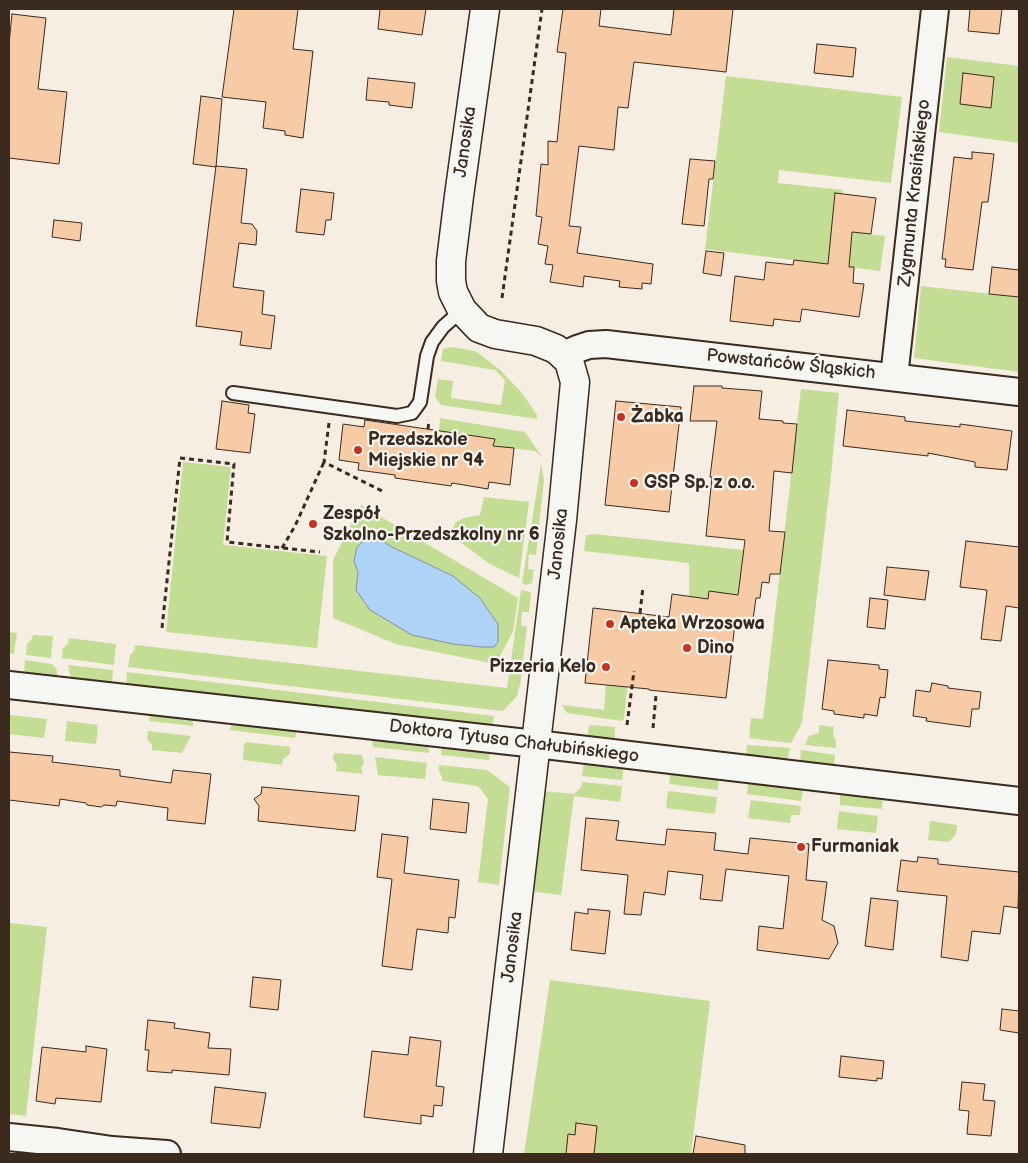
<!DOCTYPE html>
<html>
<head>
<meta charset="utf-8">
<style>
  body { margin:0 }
  #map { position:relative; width:1028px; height:1163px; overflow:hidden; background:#f6ede3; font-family:"Balsamiq Sans",sans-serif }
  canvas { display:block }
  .frame { position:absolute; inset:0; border:10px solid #3b2a1e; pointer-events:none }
</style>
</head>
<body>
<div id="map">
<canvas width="1028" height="1163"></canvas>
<div class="frame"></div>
</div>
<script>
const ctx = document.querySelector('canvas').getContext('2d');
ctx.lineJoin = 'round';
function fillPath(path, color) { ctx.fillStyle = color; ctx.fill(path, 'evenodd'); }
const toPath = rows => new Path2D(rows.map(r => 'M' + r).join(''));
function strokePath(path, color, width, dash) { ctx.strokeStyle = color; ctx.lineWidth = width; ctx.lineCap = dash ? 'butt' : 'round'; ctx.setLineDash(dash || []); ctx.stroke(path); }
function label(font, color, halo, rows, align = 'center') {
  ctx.font = font + ' "Balsamiq Sans",sans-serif'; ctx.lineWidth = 4.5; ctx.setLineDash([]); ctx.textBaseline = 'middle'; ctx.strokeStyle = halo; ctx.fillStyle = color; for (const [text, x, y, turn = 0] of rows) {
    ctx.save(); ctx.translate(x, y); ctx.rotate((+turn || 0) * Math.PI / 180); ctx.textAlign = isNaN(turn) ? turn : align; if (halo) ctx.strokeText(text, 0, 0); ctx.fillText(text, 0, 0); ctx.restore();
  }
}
const green = toPath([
  [947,57,1019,66,1019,143,939,132],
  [726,76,902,97,891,183,779,170,778,183,842,190,852,232,885,236,880,271,705,249],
  [921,286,1019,297,1019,372,914,358],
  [450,347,470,350,477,352,500,370,522,393,537,415,537,419,441,405,435,397,438,379,453,381,451,398,501,405,505,380,495,370,441,361,443,349],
  [801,389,839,393,830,485,802,723,791,743,749,738,751,718,763,719],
  [440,418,525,432,542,457,535,451,493,446,495,439,439,431],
  [183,462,231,467,223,545,327,556,317,648,166,632],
  [541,464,544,480,536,555,529,554,528,569,534,570,532,583,526,585,522,583],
  [484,497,529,502,519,578,490,564,449,534,456,522,464,518,480,515],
  [361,505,518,598,513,631,496,664,396,644,333,618,333,560],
  [379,539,392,547,453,576,480,598,498,624,498,643,482,647,453,644,412,635,356,590,358,572],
  [594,534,744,550,735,624,687,612,689,596,689,563,584,551,586,535],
  [521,590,531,592,529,612,522,612,521,625,527,627,520,686,519,687,517,696,503,711,128,667,130,655,134,651,135,645,507,688],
  [9,632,17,633,14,654,9,653],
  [33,635,53,636,51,658,26,655,27,644,32,639],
  [69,638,116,644,114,665,62,658,63,648,68,644],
  [25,660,52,664,56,668,58,677,27,677,24,673],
  [68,665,113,670,112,682,108,686,76,683,71,678],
  [617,670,629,671,624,718,622,721,567,713,562,705,604,710,606,685,615,686],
  [127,672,494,716,492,731,129,689,126,685],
  [155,713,190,717,193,721,193,726,149,721,150,716],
  [9,715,47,719,44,738,9,734],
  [67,721,98,725,96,744,65,741],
  [235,722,293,729,296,732,295,738,230,730,231,725],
  [589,725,615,727,615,745,587,741],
  [819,725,834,727,833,735,836,740,836,748,805,745,809,736,819,733],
  [148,731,191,736,182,753,152,750,152,745,147,739],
  [376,738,426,744,429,749,429,753,373,747,372,742],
  [246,742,290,747,290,754,283,759,282,765,243,760,244,744],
  [747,745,790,748,787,760,783,764,746,757],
  [445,746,490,751,489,760,441,755,441,750],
  [801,750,835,755,834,765,832,770,802,765,800,762],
  [334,753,362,755,364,763,361,768,363,774,336,771,337,765,333,759],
  [375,757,427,763,425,779,378,775],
  [584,762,620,766,623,771,622,780,582,776],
  [439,765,487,770,510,787,499,885,478,882,488,799,478,786,442,781,442,777,439,772],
  [673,772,717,777,719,779,718,790,669,784,670,776],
  [753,781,800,786,803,791,801,801,747,794,748,785],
  [582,782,622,786,620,802,574,796,561,895,529,891,542,791,574,794,581,787],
  [668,791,717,797,715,814,666,808],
  [845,791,883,796,882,809,840,805,840,795],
  [751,800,801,806,800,815,791,815,790,823,748,818],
  [839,811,878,816,876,833,837,829],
  [930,821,957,825,956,834,949,842,928,840],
  [9,923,47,927,26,1116,9,1114],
  [550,980,710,1001,691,1154,524,1154]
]);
const water = toPath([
  [379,539,392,547,453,576,480,598,498,624,498,642,494,647,482,647,453,644,412,635,370,610,356,590,358,572,354,561,357,547,365,540,379,539]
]);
const building = toPath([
  [234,9,298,9,293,49,313,51,303,138,285,135,285,131,263,128,266,102,222,97,234,9],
  [380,9,426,9,422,35,378,29,380,9],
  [563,9,601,9,599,26,671,35,674,9,733,9,726,72,634,62,628,108,618,107,614,150,579,146,569,226,581,227,577,253,653,264,651,284,642,283,642,289,619,287,620,281,584,276,583,287,550,282,553,265,545,264,548,246,538,244,542,217,536,216,541,164,548,165,548,141,557,142,566,53,557,52,563,9],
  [970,9,1002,9,999,34,968,31,970,9],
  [12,14,46,18,38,89,67,92,59,164,9,158,9,44,12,14],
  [817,44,856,48,853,77,814,73,817,44],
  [963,73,994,77,991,108,960,104,963,73],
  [368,78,415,83,412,108,389,105,389,102,366,100,368,78],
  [201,96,222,99,216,167,193,164,201,96],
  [972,152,994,154,988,202,982,202,973,270,945,267,946,259,942,259,954,157,972,159,972,152],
  [690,159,715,161,713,179,709,179,704,226,682,224,690,159],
  [216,166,247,169,241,223,252,224,257,231,256,245,239,243,233,287,264,291,262,314,275,316,271,349,240,345,242,332,196,326,216,166],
  [301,189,334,193,331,220,326,220,324,235,296,232,301,189],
  [835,193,876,198,871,234,852,232,849,267,854,267,853,283,864,284,859,317,802,309,800,322,774,319,773,326,730,321,735,276,764,280,766,262,793,265,794,260,828,264,835,193],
  [54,220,82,223,80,241,52,237,54,220],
  [706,251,724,253,721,276,703,273,706,251],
  [992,267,1019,270,1019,297,989,294,992,267],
  [694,386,722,386,722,388,762,391,759,419,783,421,783,423,797,424,792,473,774,471,769,531,785,532,780,574,770,574,769,583,762,582,760,598,756,598,752,627,735,624,726,698,649,690,649,689,585,683,593,608,669,617,672,594,708,599,709,591,738,595,745,540,706,536,712,477,710,477,717,421,690,421,694,386],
  [222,401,249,405,248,413,255,414,250,453,216,449,222,401],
  [616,401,681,407,669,512,605,505,616,401],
  [847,410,905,417,905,421,960,427,960,424,1012,431,1007,470,975,467,975,462,928,453,928,456,843,446,847,410],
  [365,420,495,439,493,446,514,448,510,485,489,482,488,489,452,483,451,486,395,478,395,475,358,470,359,463,339,460,343,424,364,427,365,420],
  [966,541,1019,547,1019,608,1006,606,1001,641,981,639,987,590,960,587,966,541],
  [887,567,929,571,925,600,884,595,887,567],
  [870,598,888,600,885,629,867,627,870,598],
  [828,660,879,665,879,669,888,670,885,698,880,697,877,716,864,714,864,718,834,714,834,711,822,709,828,660],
  [932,683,948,686,948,688,981,692,979,709,972,709,970,727,926,721,927,718,913,716,916,690,930,692,932,683],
  [9,752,53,756,52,762,120,770,120,776,171,783,173,770,211,774,205,824,167,820,168,808,117,801,116,806,104,805,101,807,87,805,86,803,60,799,59,806,9,800,9,752],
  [262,787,359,796,355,831,258,821,259,806,254,799,261,794,262,787],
  [433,799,469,803,466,833,430,829,433,799],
  [586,818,619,821,616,840,665,845,667,829,716,833,714,850,748,854,750,838,809,844,806,880,827,882,822,920,834,926,838,943,829,959,757,950,759,926,783,929,789,876,726,869,722,901,700,899,703,875,668,871,665,895,644,892,641,915,624,914,628,875,581,870,586,818],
  [382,834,408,837,404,873,459,880,455,918,449,917,448,933,417,929,412,970,382,966,392,879,377,877,382,834],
  [918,857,938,859,938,864,1019,872,1018,908,1004,906,1000,934,972,931,968,961,941,957,947,896,897,891,901,860,917,862,918,857],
  [871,898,898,901,893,950,865,946,871,898],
  [588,909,610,911,605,954,571,950,575,912,588,914,588,909],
  [253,977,281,980,278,1010,250,1007,253,977],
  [1002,1009,1019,1011,1019,1033,1000,1030,1002,1009],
  [148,1020,175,1023,174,1028,210,1033,208,1048,231,1049,229,1075,172,1070,172,1073,147,1071,149,1050,145,1050,148,1020],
  [410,1037,441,1041,436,1086,444,1087,442,1106,434,1105,433,1117,421,1115,421,1124,364,1117,372,1051,408,1055,410,1037],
  [86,1046,107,1049,101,1102,56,1098,55,1104,36,1101,42,1047,86,1052,86,1046],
  [841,1056,884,1061,882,1079,877,1078,877,1081,839,1077,841,1056],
  [962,1082,985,1084,983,1100,995,1101,991,1136,967,1134,969,1111,959,1110,962,1082],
  [215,1087,266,1093,260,1128,211,1123,215,1087],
  [576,1123,597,1126,594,1154,566,1154,568,1134,575,1135,576,1123],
  [696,1136,745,1145,745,1154,693,1154,696,1136]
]);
const path = toPath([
  [502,298,542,9],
  [329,423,324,462,382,491],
  [428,429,429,420],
  [282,548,295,526,324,462],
  [640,613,643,587],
  [162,628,180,458,234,464,227,542,320,552],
  [627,725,634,671],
  [653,728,656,695]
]);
const service = toPath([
  [233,393,397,416,412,413,420,402,427,356,432,342,443,327,462,310]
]);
const minor = toPath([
  [564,355,577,349,589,345,606,344,1019,392],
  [894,377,935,9],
  [9,685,536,744,1019,801],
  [9,1137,58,1142,112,1150,167,1154]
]);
const tertiary = toPath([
  [485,9,459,196,451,261,451,281,453,292,462,310,479,328,495,334,536,341,556,349,569,361,575,382,562,520,488,1154]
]);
const markers = [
  [621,417,5,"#c8321e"],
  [358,450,5,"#c8321e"],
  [634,483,5,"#c8321e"],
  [313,524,5,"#c8321e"],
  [610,624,5,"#c8321e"],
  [687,648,5,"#c8321e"],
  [606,667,5,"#c8321e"],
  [801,847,5,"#c8321e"]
];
const streetNames = [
  ["Janosika",466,142,-82],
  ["Zygmunta Krasińskiego",915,193,-84],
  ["Powstańców Śląskich",791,365,6],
  ["Janosika",559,544,-84],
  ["Doktora Tytusa Chałubińskiego",514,742,7],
  ["Janosika",513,947,-83]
];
const poiNames = [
  ["Żabka",631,417],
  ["Przedszkole",368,440],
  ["Miejskie nr 94",368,461],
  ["GSP Sp. z o.o.",644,483],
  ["Zespół",323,514],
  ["Szkolno-Przedszkolny nr 6",323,535],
  ["Apteka Wrzosowa",620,624],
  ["Dino",697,648],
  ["Pizzeria Kelo",596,667,"right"],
  ["Furmaniak",811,847]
];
fillPath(green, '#c4dd94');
fillPath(water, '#afd2f7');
strokePath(water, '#818fa0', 1);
fillPath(building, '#f6cba5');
strokePath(building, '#3b2a1e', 1);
strokePath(service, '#3b2a1e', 16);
strokePath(minor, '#3b2a1e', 30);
strokePath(tertiary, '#3b2a1e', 31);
strokePath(path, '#3b2a1e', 3, [5, 4]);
strokePath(service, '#f6f6f2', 12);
strokePath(minor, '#f6f6f2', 26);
strokePath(tertiary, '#f6f6f2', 28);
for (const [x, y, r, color] of markers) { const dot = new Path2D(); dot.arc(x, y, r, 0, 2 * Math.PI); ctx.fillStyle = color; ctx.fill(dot); strokePath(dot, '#f6f6f2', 2); }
label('18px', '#3b2a1e', '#f6f6f2', streetNames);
label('bold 18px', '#3b2a1e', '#f6f6f2', poiNames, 'left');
</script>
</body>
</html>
